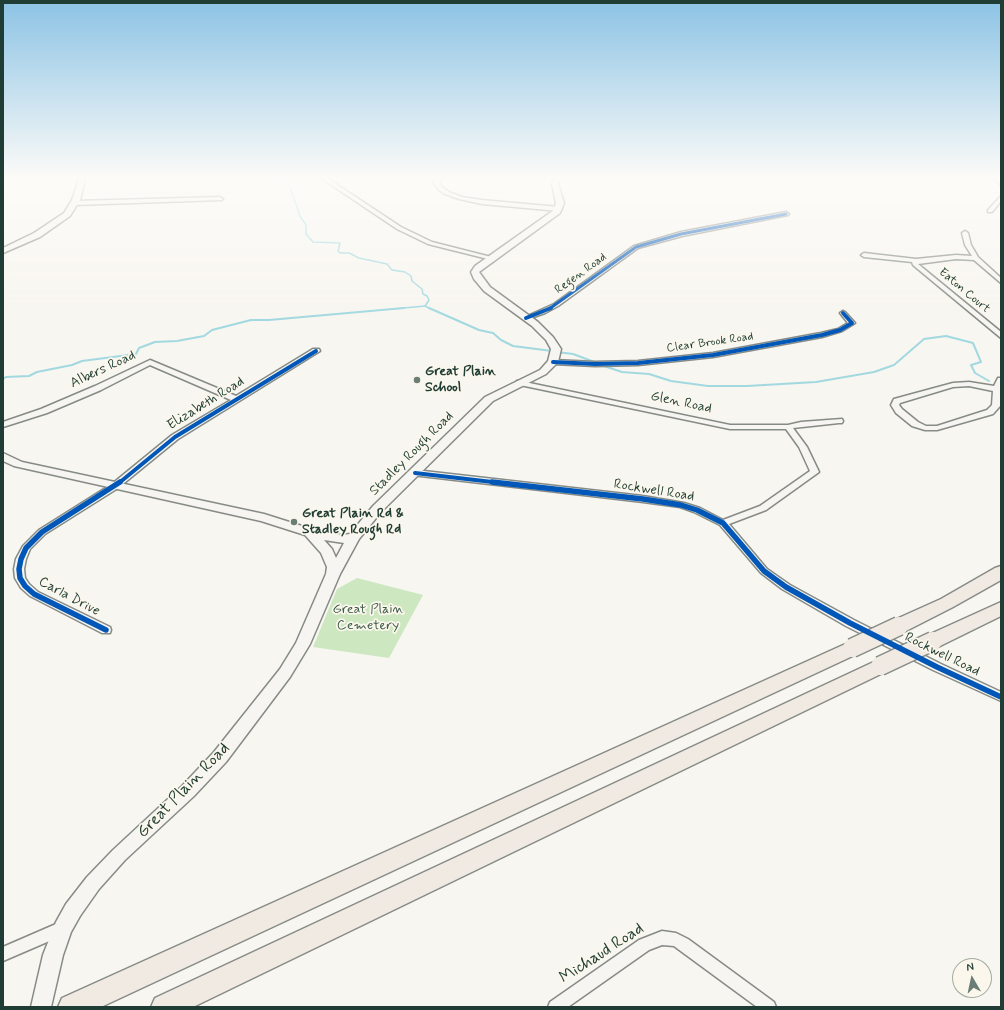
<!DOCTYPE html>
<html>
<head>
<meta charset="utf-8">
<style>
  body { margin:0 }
  #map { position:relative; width:1004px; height:1010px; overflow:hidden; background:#f8f6f0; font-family:Mynerve,sans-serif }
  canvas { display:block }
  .frame { position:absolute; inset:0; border:4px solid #1f3d34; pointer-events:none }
  .north { position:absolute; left:952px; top:958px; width:40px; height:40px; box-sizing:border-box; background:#fbf7ec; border:1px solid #a3ada2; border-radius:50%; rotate:351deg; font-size:11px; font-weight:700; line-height:16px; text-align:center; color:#1f3d34 }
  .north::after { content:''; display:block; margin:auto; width:14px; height:18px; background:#6b7e76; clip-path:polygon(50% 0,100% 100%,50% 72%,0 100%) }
</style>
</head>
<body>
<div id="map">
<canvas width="1004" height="1010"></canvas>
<div class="frame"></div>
<div class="north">N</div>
</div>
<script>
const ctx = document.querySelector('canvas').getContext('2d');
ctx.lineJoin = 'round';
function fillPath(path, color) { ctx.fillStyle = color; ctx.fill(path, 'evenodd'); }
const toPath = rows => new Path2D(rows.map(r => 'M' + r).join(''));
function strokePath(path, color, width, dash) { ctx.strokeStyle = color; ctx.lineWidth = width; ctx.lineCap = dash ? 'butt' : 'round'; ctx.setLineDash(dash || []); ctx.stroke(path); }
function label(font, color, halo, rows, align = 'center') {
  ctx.font = font + ' Mynerve,sans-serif'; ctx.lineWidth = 3.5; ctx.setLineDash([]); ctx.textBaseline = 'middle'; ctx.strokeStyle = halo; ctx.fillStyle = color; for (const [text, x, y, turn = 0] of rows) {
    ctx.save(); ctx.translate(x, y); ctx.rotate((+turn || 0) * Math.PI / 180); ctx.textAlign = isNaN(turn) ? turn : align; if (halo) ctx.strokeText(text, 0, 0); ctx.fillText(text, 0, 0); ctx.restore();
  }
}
const green = toPath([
  [357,578,423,595,389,658,313,647,337,589]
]);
const streamFar1 = toPath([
  [276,176,290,187,300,216,306,225,306,234,313,242,340,243,338,251,340,253,349,253,359,258,387,264,392,270,405,272,411,276,412,281,422,289,423,294,427,296,429,300,425,306],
  [393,309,425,306,431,309]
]);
const stream = toPath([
  [429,308,479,330,493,333,501,340,513,346,552,351],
  [557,352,573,354,597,363],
  [601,365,622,372,649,374,671,381,708,386,747,386,816,382,874,372,894,365,924,339,946,336,973,343,981,362,971,365,975,373,989,381],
  [3,379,6,377,29,376,37,372,72,365,82,361,136,354,139,348,155,342,177,341,204,336,212,330,251,320,269,320,404,308]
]);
const street = toPath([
  [318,176,324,176,401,227,432,242,495,258,492,260,428,244,397,229,318,176],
  [437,176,442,176,439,182,442,187,449,192,462,197,482,200,559,207,562,209,559,211,482,204,459,199,445,194,438,189,433,182,437,176],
  [997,177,1001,177,1001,185,994,179,997,177],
  [1001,196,1001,201,992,212,988,212,988,210,1001,196],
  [220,197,223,199,222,200,75,205,72,203,75,201,220,197],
  [786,212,789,214,788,215,682,236,638,248,558,306,545,313,528,319,526,320,523,318,554,304,634,246,681,232,786,212],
  [965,231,968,233,971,245,978,257,1001,278,1001,283,974,260,956,259,918,264,1001,332,1001,338,913,265,912,262,864,257,861,255,864,253,916,259,956,255,972,256,965,245,962,233,965,231],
  [843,311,845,312,855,323,842,331,822,337,713,357,638,365,595,366,553,364,549,362,553,360,595,362,638,361,713,353,821,333,838,329,848,323,840,313,843,311],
  [313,349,319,349,320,351,178,439,118,488,45,534,30,549,26,559,24,569,25,578,29,584,38,592,110,627,111,630,110,633,102,633,30,596,21,588,15,578,14,569,16,559,23,546,39,530,112,484,172,435,231,400,150,365,101,390,47,413,3,427,3,422,41,409,95,386,150,360,236,396,313,349],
  [998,378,1001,378,1000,406,993,414,937,430,925,430,912,426,896,413,891,405,894,399,953,383,969,382,994,386,998,378],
  [969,386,993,391,992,405,987,410,937,426,926,426,918,422,902,409,899,405,900,403,953,387,969,386],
  [517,381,520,381,730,425,788,425,801,422,842,419,843,421,842,423,839,423,793,428,807,447,819,472,766,510,729,524,767,569,790,585,854,620,941,664,1001,692,1001,701,933,670,846,626,782,589,761,573,720,525,694,512,680,507,643,502,412,475,411,473,412,471,415,470,643,496,684,503,700,508,723,520,760,506,810,471,799,447,786,429,730,429,520,385,516,383,517,381],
  [63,921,68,923,70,928,68,933,3,961,3,947,63,921],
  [662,931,676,933,688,939,774,1002,776,1007,757,1007,678,949,674,946,662,945,649,950,568,1007,548,1007,550,1002,639,940,662,931]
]);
const secondary = toPath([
  [80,176,86,176,80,200,70,216,40,237,3,253,3,248,34,233,64,213,72,200,80,176],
  [556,176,563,176,560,179,558,184,564,203,560,213,479,272,490,287,538,322,553,337,561,349,558,362,546,374,493,401,381,512,359,539,340,574,310,644,290,677,226,762,194,796,125,860,99,889,80,916,71,932,63,955,51,1007,31,1007,43,955,56,922,66,904,87,877,113,850,182,786,214,752,280,669,296,643,326,574,327,567,321,553,305,535,261,521,14,466,3,461,3,453,22,462,264,514,321,532,343,535,350,534,373,506,485,397,540,370,548,361,551,349,546,340,532,326,484,291,474,279,471,272,475,266,554,210,556,203,552,184,556,176],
  [324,540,344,543,336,558,332,549,324,540]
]);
const highway = toPath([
  [1001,566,1001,580,953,607,906,631,899,632,892,631,890,626,892,621,941,599,995,568,1001,566],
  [1001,602,1001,616,940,646,933,648,926,646,924,641,926,636,1001,602],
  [852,641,859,643,862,648,859,653,101,1007,58,1007,62,998,852,641],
  [880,659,887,661,890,666,887,671,193,1007,151,1007,155,998,880,659]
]);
const highwayBridge = toPath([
  [852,648,899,626],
  [880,666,933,641]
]);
const cyclewayFar2 = toPath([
  [549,309,636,247,681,234,786,214]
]);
const cyclewayFar1 = toPath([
  [526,318,551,308],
  [553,362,595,364,638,363,713,355,822,335,840,330,852,323,843,313],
  [415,473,501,483],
  [119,483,175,437,316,351]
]);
const cycleway = toPath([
  [492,482,643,499,681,505,697,510,723,523,764,571,786,587,850,623,937,667,1001,697],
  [106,630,34,594,25,586,20,578,19,569,21,559,26,548,42,532,120,482]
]);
const markers = [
  [417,380,4,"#6b7e76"],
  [294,522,4,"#6b7e76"]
];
const farStreetnames = [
  ["Regen Road",581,274,-36],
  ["Eaton Court",964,291,40],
  ["Clear Brook Road",710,343,-8]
];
const streetNames = [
  ["Albers Road",103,370,-25],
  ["Glen Road",681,403,12],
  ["Elizabeth Road",206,404,-32],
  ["Stadley Rough Road",412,454,-45],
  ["Rockwell Road",654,491,9],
  ["Carla Drive",69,597,28],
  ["Rockwell Road",942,655,26]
];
const poiNames = [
  ["Great Plain",425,372],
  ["School",425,388],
  ["Great Plain Rd &",302,514],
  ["Stadley Rough Rd",302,530]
];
const parkNames = [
  ["Great Plain",368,610],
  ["Cemetery",368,626]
];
const nearStreetnames = [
  ["Great Plain Road",184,791,-46],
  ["Michaud Road",602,954,-33]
];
fillPath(green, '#cde7c1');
strokePath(streamFar1, '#a2d9e0', 1.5);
strokePath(stream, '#a2d9e0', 2);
strokePath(street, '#868b86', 3);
strokePath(secondary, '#868b86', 3);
strokePath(highway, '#868b86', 3);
fillPath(street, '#f6f5f1');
fillPath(secondary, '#f6f5f1');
fillPath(highway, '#f0eae2');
strokePath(highwayBridge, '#868b86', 21, []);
strokePath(highwayBridge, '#f0eae2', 18);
strokePath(cyclewayFar2, '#0057b8', 3);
strokePath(cyclewayFar1, '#0057b8', 4);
strokePath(cycleway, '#0057b8', 5.5);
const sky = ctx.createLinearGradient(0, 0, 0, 317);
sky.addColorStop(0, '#8cc3e5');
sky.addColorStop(0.56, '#fcfbf8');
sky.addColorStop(1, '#fcfbf800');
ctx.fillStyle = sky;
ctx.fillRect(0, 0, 1004, 317);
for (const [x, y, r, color] of markers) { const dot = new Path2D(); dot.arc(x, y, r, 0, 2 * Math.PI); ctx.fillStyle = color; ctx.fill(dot); strokePath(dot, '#fbf7ec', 1.5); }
label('12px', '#1f3d34', '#fbf7ec', farStreetnames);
label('14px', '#1f3d34', '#fbf7ec', streetNames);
label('bold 14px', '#1f3d34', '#fbf7ec', poiNames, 'left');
label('14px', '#3b5c49', '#fbf7ec', parkNames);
label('17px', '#1f3d34', '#fbf7ec', nearStreetnames);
</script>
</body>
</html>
